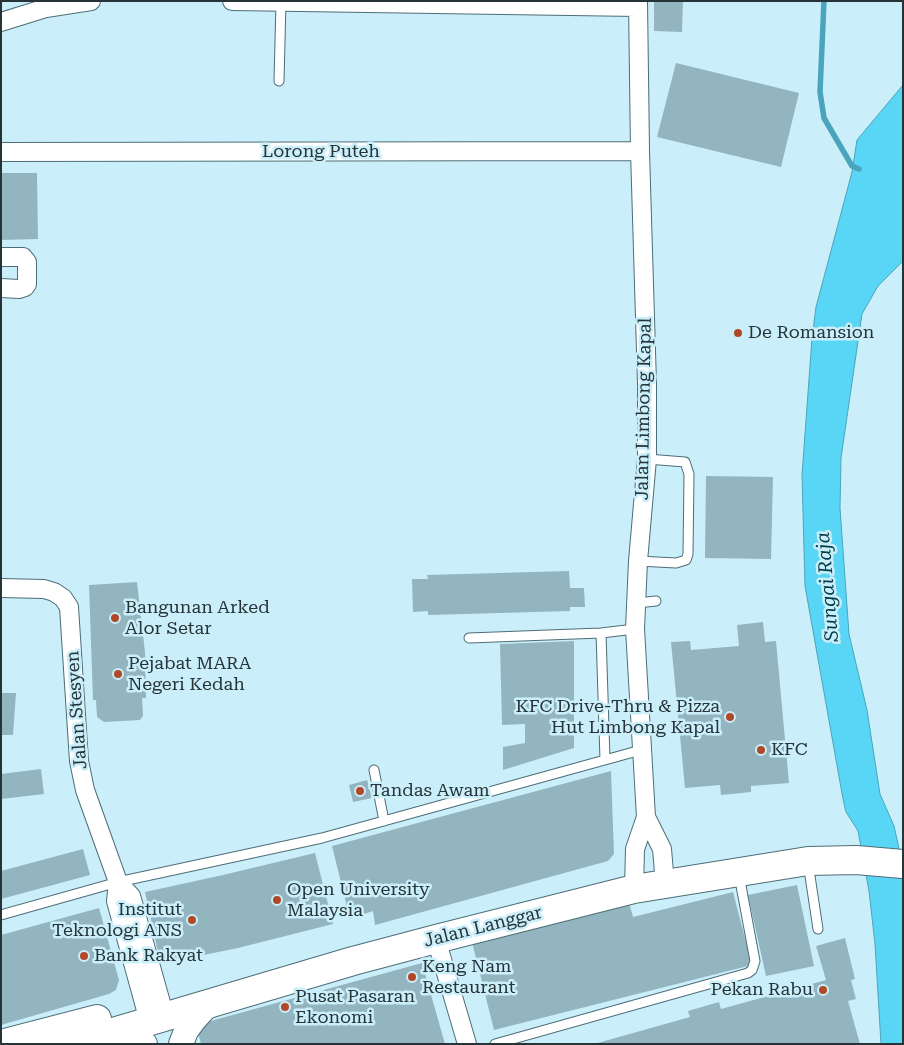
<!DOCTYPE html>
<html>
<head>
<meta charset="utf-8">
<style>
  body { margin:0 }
  #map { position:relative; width:904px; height:1045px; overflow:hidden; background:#cbeffa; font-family:"Roboto Serif",serif }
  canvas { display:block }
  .frame { position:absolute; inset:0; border:2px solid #263438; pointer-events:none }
</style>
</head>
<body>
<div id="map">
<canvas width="904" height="1045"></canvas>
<div class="frame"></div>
</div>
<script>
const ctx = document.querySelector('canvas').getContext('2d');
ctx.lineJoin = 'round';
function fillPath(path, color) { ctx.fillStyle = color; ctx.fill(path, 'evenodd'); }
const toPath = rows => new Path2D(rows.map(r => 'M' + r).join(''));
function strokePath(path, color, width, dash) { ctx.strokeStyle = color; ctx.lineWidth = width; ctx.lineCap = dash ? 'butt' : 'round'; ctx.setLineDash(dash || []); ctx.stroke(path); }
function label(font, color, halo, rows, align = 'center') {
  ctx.font = font + ' "Roboto Serif",serif'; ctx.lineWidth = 5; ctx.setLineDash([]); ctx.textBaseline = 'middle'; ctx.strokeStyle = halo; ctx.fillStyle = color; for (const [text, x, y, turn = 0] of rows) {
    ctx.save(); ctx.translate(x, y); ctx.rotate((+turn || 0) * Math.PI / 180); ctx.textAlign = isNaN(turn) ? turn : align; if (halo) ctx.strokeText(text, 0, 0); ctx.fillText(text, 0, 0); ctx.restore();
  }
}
const water = toPath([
  [903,85,903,261,878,286,862,314,841,458,840,508,849,634,867,710,880,794,894,826,903,866,903,1044,881,1044,875,944,869,891,858,831,846,812,843,799,805,586,802,475,812,338,816,307,852,172,857,140,903,85]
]);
const stream = toPath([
  [824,1,820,92,824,118,852,166,859,169]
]);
const building = toPath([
  [654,1,683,1,682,32,654,31],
  [676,63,799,93,781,167,657,137],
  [1,173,37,173,38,239,1,240],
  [706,476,773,477,771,559,705,558],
  [569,571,570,588,584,588,585,607,570,607,570,611,428,615,428,611,413,612,412,579,428,579,427,575],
  [137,582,145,652,146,698,142,698,143,716,140,720,104,722,97,717,96,700,93,700,89,585],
  [763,622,765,642,776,641,789,783,751,786,751,792,721,795,720,785,685,788,671,642,690,641,691,650,739,646,737,625],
  [574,641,574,748,503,770,503,747,525,743,525,724,502,725,500,644],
  [1,693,16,693,13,735,1,735],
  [41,769,44,794,1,799,1,774],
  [611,771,614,854,608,861,375,925,373,911,350,919,332,846],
  [367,780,372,798,353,802,349,785],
  [83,849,90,875,1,899,1,871],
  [315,853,333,924,238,948,169,962,159,957,145,892,223,875],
  [797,885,814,966,766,976,748,895],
  [733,892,752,965,494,1030,472,942,629,902,633,917],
  [99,908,119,980,116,990,109,994,1,1025,1,935],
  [845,938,855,979,851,980,856,999,848,1001,860,1044,594,1044,690,1017,688,1011,719,1002,721,1009,826,980,816,946],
  [422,963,445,1044,201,1044,196,1025]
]);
const service = toPath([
  [279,81,281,2],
  [638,561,676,563,686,560,688,554,689,474,685,462,647,459],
  [636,603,656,601],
  [601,633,605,760],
  [469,638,601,633,635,629],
  [374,770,384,821],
  [808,863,818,929],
  [1,915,118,882,322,838,641,750],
  [495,1044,748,973,752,970,755,961,739,875]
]);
const minor = toPath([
  [232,1,638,7],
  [638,1,640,151,647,384,647,459,638,561,635,629,646,817,662,849,665,884],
  [1,22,46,8,91,1],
  [1,152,640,151],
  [1,257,23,257,27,262,27,284,25,287,19,289,1,288],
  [1,588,44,589,54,592,63,598,69,607,79,761,85,790,118,882,131,896,165,1017],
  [118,882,116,901,149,1021],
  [634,889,635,849,646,817],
  [436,939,467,1044]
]);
const secondary = toPath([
  [103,1036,128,1038,145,1044],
  [181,1044,186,1031,194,1020,204,1009,215,1001]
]);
const primary = toPath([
  [1,1044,97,1019],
  [73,1044,353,961,436,939,634,889,808,861,856,860,903,864]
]);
const markers = [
  [738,333,5,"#b14929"],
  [115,618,5,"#b14929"],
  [118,674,5,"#b14929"],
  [730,717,5,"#b14929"],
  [761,750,5,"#b14929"],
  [360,791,5,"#b14929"],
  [277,900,5,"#b14929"],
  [192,920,5,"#b14929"],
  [84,956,5,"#b14929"],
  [412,977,5,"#b14929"],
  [823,990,5,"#b14929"],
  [285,1007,5,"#b14929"]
];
const streetNames = [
  ["Lorong Puteh",321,152],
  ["Jalan Limbong Kapal",644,409,-89],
  ["Jalan Stesyen",77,710,-94],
  ["Jalan Langgar",483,927,-14]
];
const poiNames = [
  ["De Romansion",748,333],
  ["Bangunan Arked",125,608],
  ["Alor Setar",125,629],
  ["Pejabat MARA",128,664],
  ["Negeri Kedah",128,685],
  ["KFC Drive-Thru & Pizza",720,707,"right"],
  ["Hut Limbong Kapal",720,728,"right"],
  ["KFC",771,750],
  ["Tandas Awam",370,791],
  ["Open University",287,890],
  ["Malaysia",287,911],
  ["Institut",182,910,"right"],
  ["Teknologi ANS",182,931,"right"],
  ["Bank Rakyat",94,956],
  ["Keng Nam",422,967],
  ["Restaurant",422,988],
  ["Pekan Rabu",813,990,"right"],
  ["Pusat Pasaran",295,997],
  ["Ekonomi",295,1018]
];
const waterNames = [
  ["Sungai Raja",828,587,-95]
];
fillPath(water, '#59d5f5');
strokePath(water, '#4aa5bc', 1);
strokePath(stream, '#4aa5bc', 5.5);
fillPath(building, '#93b5c0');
strokePath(service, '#4d6d77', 11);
strokePath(minor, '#4d6d77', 20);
strokePath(secondary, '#4d6d77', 26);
strokePath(primary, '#4d6d77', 30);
strokePath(service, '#fff', 9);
strokePath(minor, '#fff', 18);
strokePath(secondary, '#fff', 24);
strokePath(primary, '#fff', 28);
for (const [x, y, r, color] of markers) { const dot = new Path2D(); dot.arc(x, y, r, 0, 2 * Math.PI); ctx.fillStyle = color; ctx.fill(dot); strokePath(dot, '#cbeffa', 2); }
label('18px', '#263438', '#cbeffa', streetNames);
label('18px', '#263438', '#cbeffa', poiNames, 'left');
label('italic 19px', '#003c48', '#cbeffa', waterNames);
</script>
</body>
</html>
